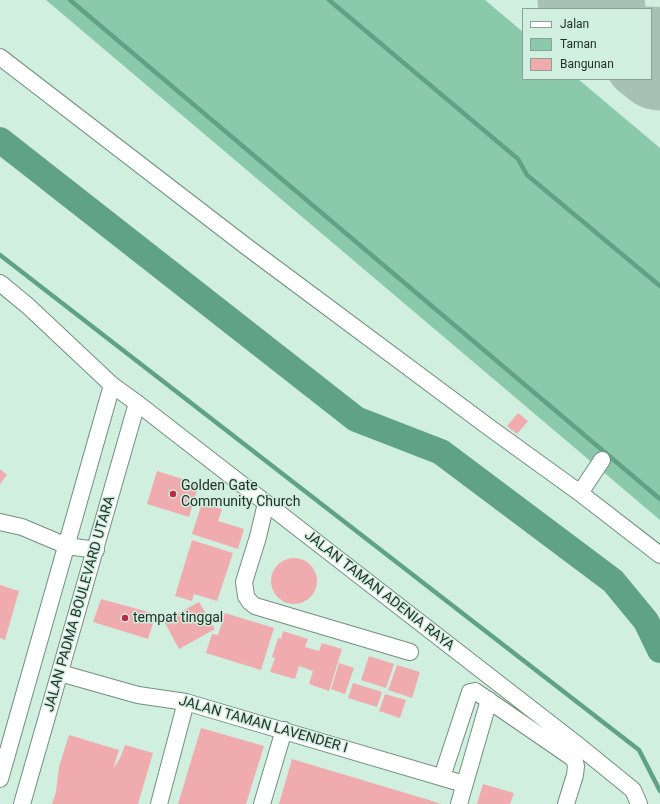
<!DOCTYPE html>
<html>
<head>
<meta charset="utf-8">
<style>
  body { margin:0 }
  #map { position:relative; width:660px; height:804px; overflow:hidden; background:#d0efdf; font-family:Roboto,sans-serif }
  canvas { display:block }
  .legend { position:absolute; left:522px; top:8px; width:130px; height:72px; box-sizing:border-box; background:#d0efdf; border:1px solid #8ba397; margin:0; padding:5px 7px; list-style:none; font-size:12px; color:#24302a }
  .legend li { display:flex; align-items:center; gap:8px; height:20px }
  .legend b { width:20px; border:1px solid #8ba397 }
</style>
</head>
<body>
<div id="map">
<canvas width="660" height="804"></canvas>
<ul class="legend">
<li><b style="height:5px;background:#fff"></b>Jalan</li>
<li><b style="height:11px;background:#8bc9ab"></b>Taman</li>
<li><b style="height:11px;background:#f0abaf"></b>Bangunan</li>
</ul>
</div>
<script>
const ctx = document.querySelector('canvas').getContext('2d');
ctx.lineJoin = 'round';
function fillPath(path, color) { ctx.fillStyle = color; ctx.fill(path, 'evenodd'); }
const toPath = rows => new Path2D(rows.map(r => 'M' + r).join(''));
function strokePath(path, color, width, dash) { ctx.strokeStyle = color; ctx.lineWidth = width; ctx.lineCap = dash ? 'butt' : 'round'; ctx.setLineDash(dash || []); ctx.stroke(path); }
function label(font, color, halo, rows, align = 'center') {
  ctx.font = font + ' Roboto,sans-serif'; ctx.lineWidth = 3; ctx.setLineDash([]); ctx.textBaseline = 'middle'; ctx.strokeStyle = halo; ctx.fillStyle = color; for (const [text, x, y, turn = 0] of rows) {
    ctx.save(); ctx.translate(x, y); ctx.rotate((+turn || 0) * Math.PI / 180); ctx.textAlign = isNaN(turn) ? turn : align; if (halo) ctx.strokeText(text, 0, 0); ctx.fillText(text, 0, 0); ctx.restore();
  }
}
const green = toPath([
  [46,0,485,0,523,32,523,79,578,79,660,148,660,520]
]);
const stream = toPath([
  [70,0,660,499],
  [329,0,518,159,527,175,660,286],
  [0,255,639,750,660,791]
]);
const river = toPath([
  [0,140,356,419,441,452,613,581,646,621,660,650]
]);
const runway = toPath([
  [586,0,597,9],
  [651,55,660,62]
]);
const building = toPath([
  [518,413,528,421,517,434,507,426],
  [0,469,7,475,0,484],
  [157,471,199,484,189,517,147,504],
  [202,503,222,509,218,521,244,529,238,549,192,534],
  [192,540,233,553,217,601,194,594,192,601,175,596],
  '271 581a23 23 0 1 1 46 0a23 23 0 1 1-46 0Z',
  [0,585,19,591,5,640,0,638],
  [101,599,156,614,148,639,93,622],
  [199,602,215,629,179,649,164,621],
  [225,613,274,628,261,670,206,653,212,634,218,635],
  [283,631,308,639,305,647,319,651,322,643,342,649,329,691,309,684,313,671,299,666,295,679,270,672,275,658,272,657,278,638,281,639],
  [369,656,394,664,386,688,361,680],
  [339,663,354,668,345,694,331,689],
  [397,665,420,672,412,698,388,690],
  [353,683,382,692,377,707,348,698],
  [385,694,406,700,400,718,379,711],
  [201,728,264,746,246,804,178,804],
  [69,735,119,750,113,769,120,758,125,745,153,753,138,804,52,804,56,792,59,767],
  [292,759,429,800,441,804,279,804],
  [483,784,514,793,510,804,477,804]
]);
const minor = toPath([
  [0,57,247,247,490,428,580,493,660,555],
  [0,283,28,306,112,385,137,403,574,742,633,790,639,804],
  [580,493,602,460],
  [266,503,258,537,244,582,246,596,250,602,255,606,410,652],
  [0,522,22,527,67,546,96,550],
  [60,673,138,695,186,702,206,708,464,784],
  [442,777,470,692,475,691,574,759,576,766,575,775,566,804],
  [0,779,112,385],
  [22,804,137,403],
  [159,804,186,702],
  [262,804,284,730],
  [459,804,489,700]
]);
const markers = [
  [173,494,4,"#bb2a47"],
  [125,618,4,"#bb2a47"]
];
const poiNames = [
  ["Golden Gate",181,486],
  ["Community Church",181,502],
  ["tempat tinggal",133,618]
];
const streetNames = [
  ["JALAN TAMAN ADENIA RAYA",379,591,38],
  ["JALAN PADMA BOULEVARD UTARA",80,604,-74],
  ["JALAN TAMAN LAVENDER I",263,725,16]
];
fillPath(green, '#8bc9ab');
strokePath(stream, '#60a284', 4.5);
strokePath(river, '#60a284', 26);
strokePath(runway, '#a7c1b4', 97);
fillPath(building, '#f0abaf');
strokePath(minor, '#728f80', 18);
strokePath(minor, '#fff', 16);
for (const [x, y, r, color] of markers) { const dot = new Path2D(); dot.arc(x, y, r, 0, 2 * Math.PI); ctx.fillStyle = color; ctx.fill(dot); strokePath(dot, '#d0efdf', 1.5); }
label('14px', '#24302a', '#d0efdf', poiNames, 'left');
label('14px', '#24302a', '#d0efdf', streetNames);
</script>
</body>
</html>
